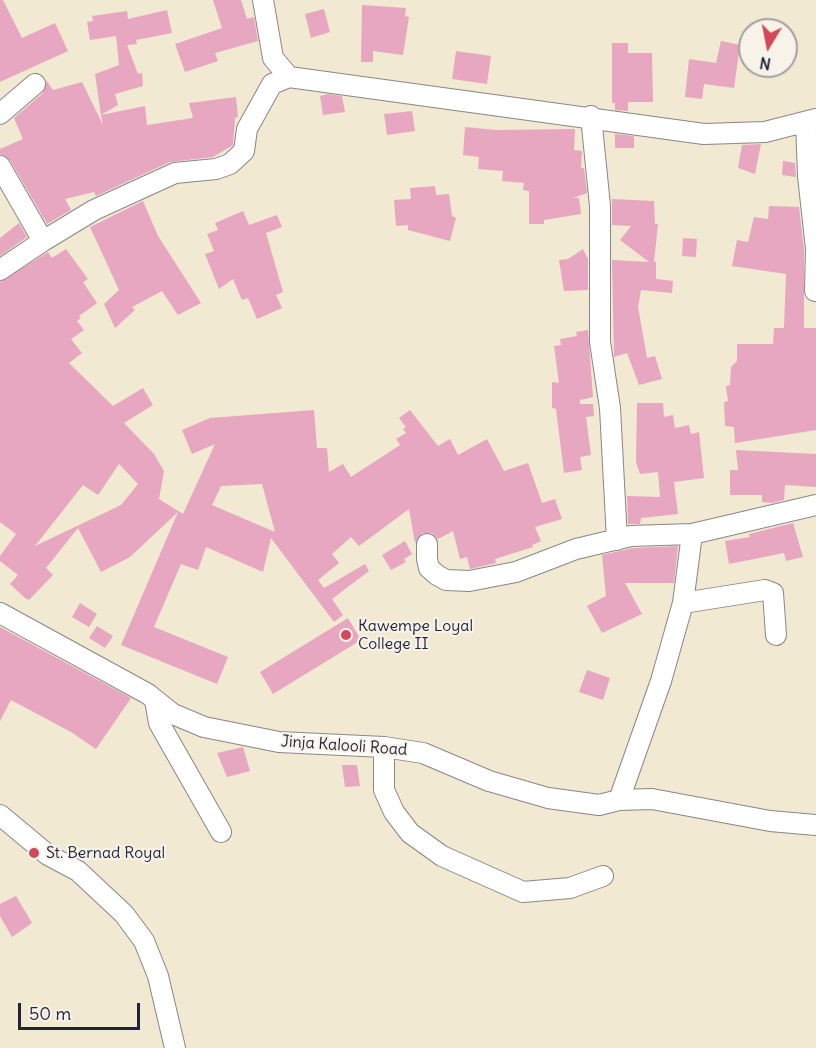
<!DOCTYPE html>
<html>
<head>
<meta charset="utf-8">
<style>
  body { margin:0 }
  #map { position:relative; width:816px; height:1048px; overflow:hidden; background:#f1e9d2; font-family:Delius,sans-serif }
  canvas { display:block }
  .north { position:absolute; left:738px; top:18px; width:60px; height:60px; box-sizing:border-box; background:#f7f3e8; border:2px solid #a29fa3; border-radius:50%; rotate:190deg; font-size:16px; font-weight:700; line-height:24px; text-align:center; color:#22223b }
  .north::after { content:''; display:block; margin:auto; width:21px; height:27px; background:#d1495b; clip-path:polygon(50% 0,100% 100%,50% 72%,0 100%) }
  .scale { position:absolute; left:18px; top:1003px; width:122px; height:27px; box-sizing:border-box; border:3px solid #22223b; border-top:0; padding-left:8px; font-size:18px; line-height:21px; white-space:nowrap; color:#22223b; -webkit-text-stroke:4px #f7f3e8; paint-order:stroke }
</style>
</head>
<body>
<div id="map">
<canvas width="816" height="1048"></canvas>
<div class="north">N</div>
<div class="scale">50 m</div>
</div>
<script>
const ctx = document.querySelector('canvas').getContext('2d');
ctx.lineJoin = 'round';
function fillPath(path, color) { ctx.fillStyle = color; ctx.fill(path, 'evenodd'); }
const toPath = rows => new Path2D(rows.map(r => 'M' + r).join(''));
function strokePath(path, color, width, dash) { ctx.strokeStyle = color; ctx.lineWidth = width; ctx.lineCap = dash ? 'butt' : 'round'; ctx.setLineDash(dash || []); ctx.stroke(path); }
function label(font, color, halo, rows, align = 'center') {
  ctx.font = font + ' Delius,sans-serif'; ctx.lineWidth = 4.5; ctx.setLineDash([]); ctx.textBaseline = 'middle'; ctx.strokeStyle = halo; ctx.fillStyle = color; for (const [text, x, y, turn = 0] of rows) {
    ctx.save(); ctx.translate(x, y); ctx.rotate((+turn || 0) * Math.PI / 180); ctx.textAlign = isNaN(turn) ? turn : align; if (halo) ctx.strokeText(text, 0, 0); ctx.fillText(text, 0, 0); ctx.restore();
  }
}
const building = toPath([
  [0,0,3,0,22,38,55,23,68,51,0,82],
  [213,0,241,0,247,19,254,17,258,41,215,53,218,61,185,72,175,44,222,28],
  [362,5,406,8,405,16,409,17,403,55,373,51,373,62,361,62],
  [324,9,330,32,311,38,305,14],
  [167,10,172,33,136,40,137,44,127,45,138,74,142,73,143,86,115,94,118,105,101,115,95,74,119,65,116,36,90,40,87,22,93,21,92,16,127,11,128,19],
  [721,41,740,45,734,88,704,84,702,99,685,97,689,59,716,63],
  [612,43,628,43,628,53,652,53,653,102,628,102,628,111,615,110,615,103,612,103],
  [456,51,491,56,487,84,452,79],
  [46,80,53,90,82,82,103,125,101,115,145,106,147,125,193,118,189,103,236,97,238,117,235,118,233,145,213,157,170,162,96,196,94,192,65,199,71,210,47,224,10,160,0,154,0,149,23,139,14,118,43,93],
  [328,94,342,96,345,112,323,115,320,96],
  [412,111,415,131,387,135,384,114],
  [465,127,496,130,575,129,574,150,582,151,581,168,584,168,587,193,573,198,579,198,581,214,544,220,544,224,529,224,529,191,523,190,524,183,502,181,503,171,478,169,479,157,463,155],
  [615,134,634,136,634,148,615,148],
  [761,144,755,174,738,168,742,145],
  [783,161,795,163,796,177,782,175],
  [435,186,436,195,449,194,452,216,456,218,450,241,408,230,408,225,396,226,394,200,411,199,410,188],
  [612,199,654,201,655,224,658,224,654,262,656,262,656,279,673,281,672,293,641,290,638,307,647,358,655,356,662,379,639,385,627,353,614,357,612,260,649,262,620,240,631,226,612,225],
  [143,201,158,236,201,303,178,315,162,291,132,307,135,310,115,328,104,304,119,290,90,227],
  [769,206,799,207,804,250,804,328,816,328,816,430,735,443,734,427,725,426,724,402,728,401,726,386,730,385,731,367,737,361,737,344,773,344,774,328,784,328,786,274,732,266,737,240,748,242,754,217,768,219],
  [243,211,249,225,277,215,282,227,266,233,283,292,276,295,282,308,257,319,248,298,242,300,233,279,219,289,205,254,214,251,207,234,218,230,215,223],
  [19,223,27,237,0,256,0,238],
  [683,238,697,239,696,257,682,256],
  [66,249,88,279,83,282,97,303,79,316,81,318,77,321,84,330,71,339,82,353,69,363,113,406,143,388,153,405,124,423,154,454,164,471,159,499,183,514,215,444,192,454,182,430,210,418,314,410,317,448,327,448,329,472,343,464,351,477,400,445,396,439,406,433,403,429,406,427,399,418,410,410,438,446,450,439,458,455,487,439,504,471,528,463,542,503,555,499,562,519,535,527,541,541,532,545,533,547,495,559,496,563,470,569,467,557,460,559,453,531,438,539,432,533,422,533,415,543,409,509,359,546,351,537,332,554,339,563,318,580,324,588,365,564,369,571,332,599,343,615,334,622,271,538,263,572,206,547,198,570,181,564,154,627,228,657,217,684,121,645,178,512,130,557,101,572,78,528,46,568,53,575,29,600,25,598,10,584,18,575,0,561,0,556,16,534,0,522,0,282,48,252,52,258],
  [119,464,138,484,121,505,35,546,83,485,98,495],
  [262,484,275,532,212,505,221,486],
  [583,249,588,259,588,290,564,291,559,260,568,259],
  [588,330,593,397,580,400,580,404,593,404,594,416,586,417,591,455,580,457,582,470,564,473,556,409,552,408,552,382,559,383,554,346,561,345,560,339,577,336,576,332],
  [637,403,663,403,664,417,673,415,675,428,689,425,691,434,699,432,704,478,674,482,678,514,641,518,640,524,628,524,627,496,660,497,658,472,640,474,636,462],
  [736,450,816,454,816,487,785,485,784,500,772,503,762,502,762,495,730,495,730,470,738,470],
  [793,523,803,557,786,561,784,553,729,564,725,541,750,537,749,534],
  [405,541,412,554,404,559,406,562,391,570,382,555],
  [678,546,674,583,625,583,642,614,602,633,587,606,606,596,602,555,633,548],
  [80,603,97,614,89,627,72,617],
  [348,618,361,640,273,694,260,672],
  [97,626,113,636,105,648,89,638],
  [0,627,131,698,96,749,71,732,11,700,0,721],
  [587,670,610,678,603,700,579,692],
  [243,747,250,771,227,777,217,753],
  [342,765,357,765,360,786,345,787],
  [16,896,32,923,12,937,0,916,0,904]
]);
const street = toPath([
  [263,0,273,58,289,77,704,134,765,132,816,119],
  [0,114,35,84],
  [591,116,600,206,600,342,610,408,617,540],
  [806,122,808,176,816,249,815,291],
  [0,166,43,241,94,210,175,173,216,169,230,164,244,151,247,129,272,84,289,77],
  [0,270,43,241],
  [427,544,427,559,429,568,437,575,446,580,469,581,516,572,576,549,631,536,692,534,816,505],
  [683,603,765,590,773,593,776,635],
  [0,613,148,694,173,714,204,727,279,742,384,747,423,753,489,781,548,798,599,805,619,800,652,799,770,821,816,825],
  [155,700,159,723,221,832],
  [384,747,384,790,394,812,410,833,442,856,523,892,570,888,603,876],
  [619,800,661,681,683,603,692,534],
  [0,815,48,855,78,871,124,914,144,941,158,976,175,1048]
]);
const markers = [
  [346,635,6,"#d1495b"],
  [34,853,6,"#d1495b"]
];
const poiNames = [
  ["Kawempe Loyal",358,626],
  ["College II",358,644],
  ["St. Bernad Royal",46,853]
];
const streetNames = [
  ["Jinja Kalooli Road",344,746,4]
];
fillPath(building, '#e7a7c1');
strokePath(street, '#8a8686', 22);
strokePath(street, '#fff', 20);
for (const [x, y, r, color] of markers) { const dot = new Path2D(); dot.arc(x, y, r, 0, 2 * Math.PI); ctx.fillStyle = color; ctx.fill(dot); strokePath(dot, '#f7f3e8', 2); }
label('16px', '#22223b', '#f7f3e8', poiNames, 'left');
label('16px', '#22223b', '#f7f3e8', streetNames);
</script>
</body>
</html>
